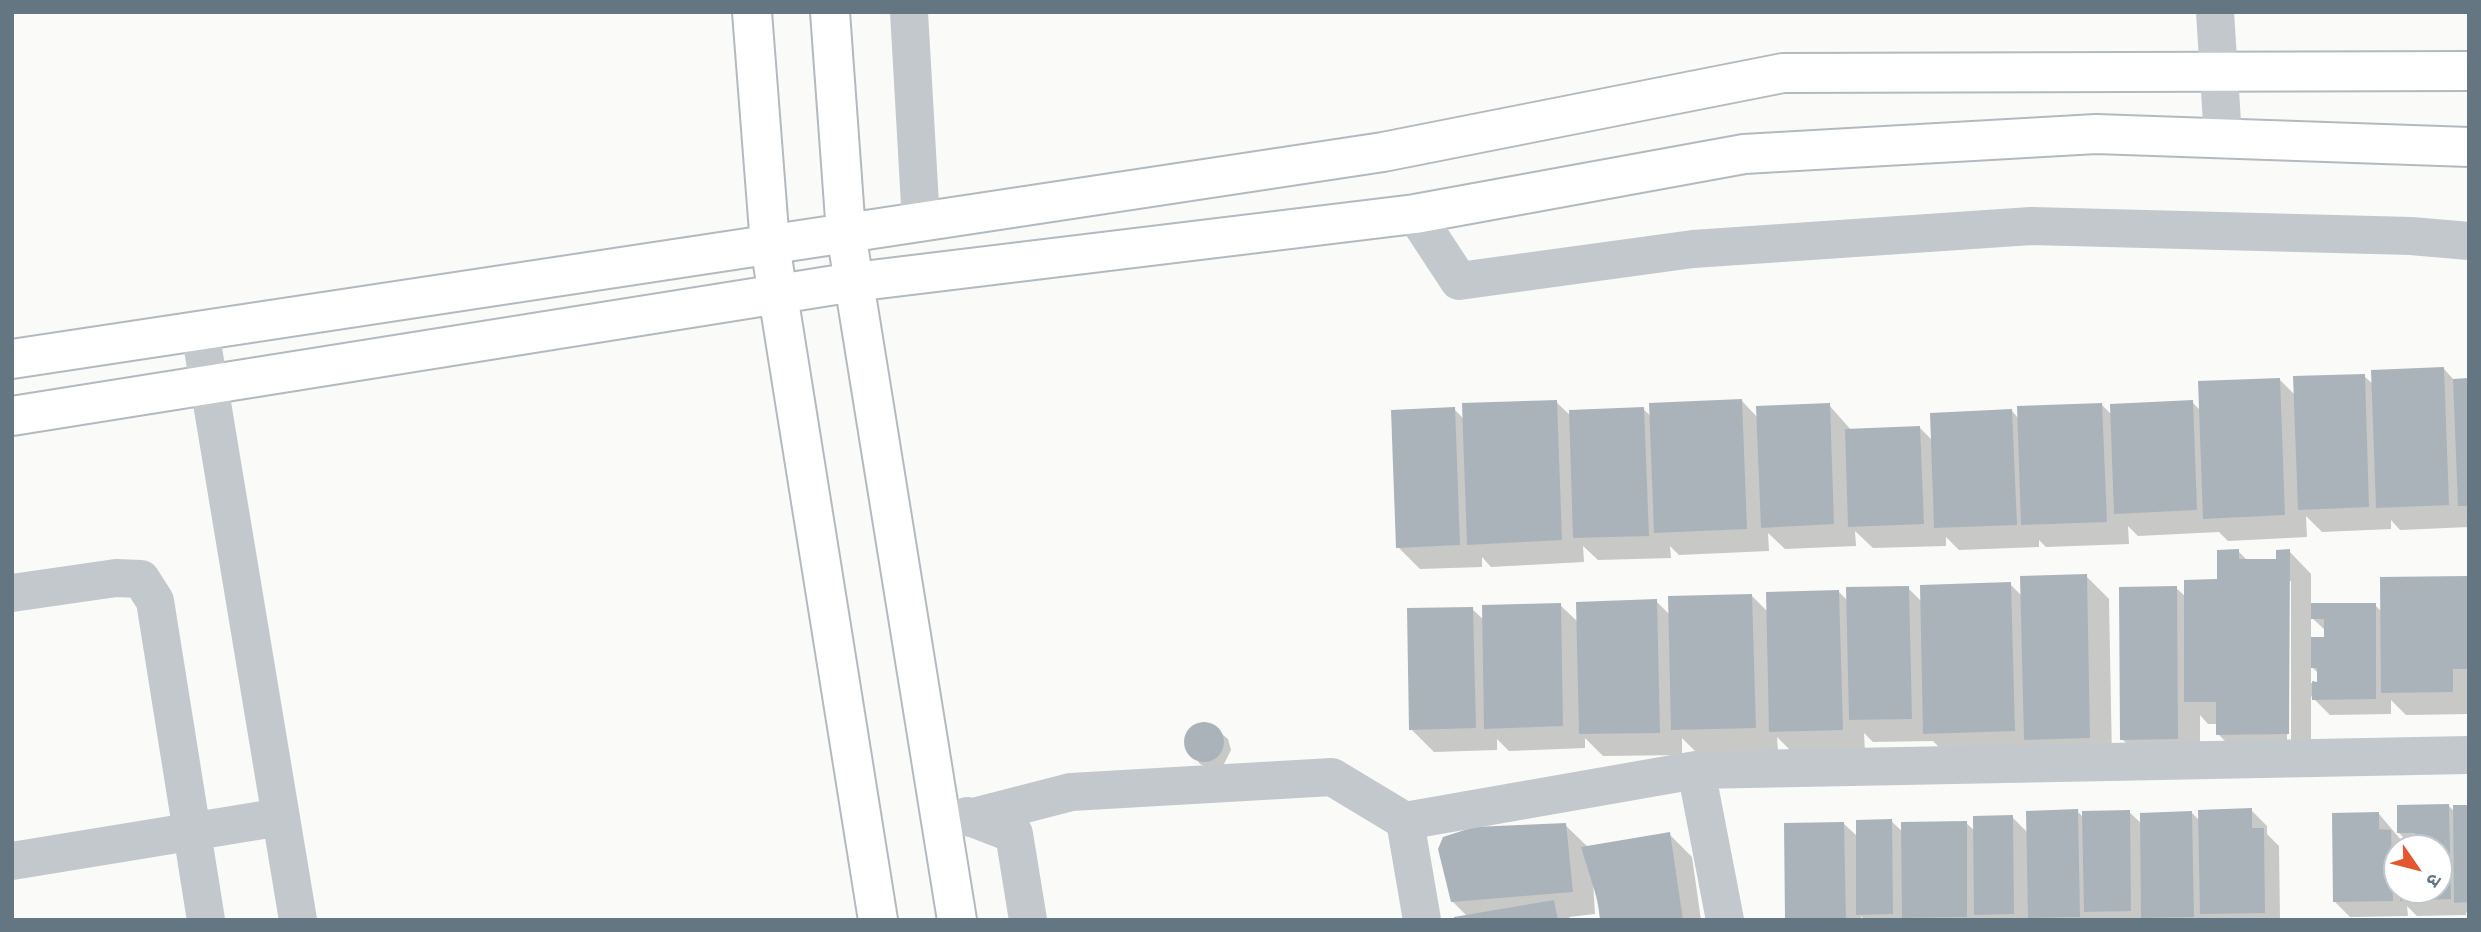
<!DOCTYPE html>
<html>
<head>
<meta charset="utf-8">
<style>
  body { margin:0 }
  #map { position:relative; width:2481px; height:932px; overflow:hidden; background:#fafaf8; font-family:Signika,"Noto Sans Devanagari",sans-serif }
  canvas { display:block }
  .frame { position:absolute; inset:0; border:14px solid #657683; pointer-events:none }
  .north { position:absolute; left:2383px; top:834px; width:70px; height:70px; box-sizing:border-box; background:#fff; border:2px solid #c1c8cd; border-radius:50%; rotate:125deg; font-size:19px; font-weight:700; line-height:28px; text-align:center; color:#657683 }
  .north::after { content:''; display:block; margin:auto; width:24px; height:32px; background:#e4572e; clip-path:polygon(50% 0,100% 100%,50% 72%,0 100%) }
</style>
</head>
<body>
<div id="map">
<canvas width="2481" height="932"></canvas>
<div class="frame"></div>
<div class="north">उ</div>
</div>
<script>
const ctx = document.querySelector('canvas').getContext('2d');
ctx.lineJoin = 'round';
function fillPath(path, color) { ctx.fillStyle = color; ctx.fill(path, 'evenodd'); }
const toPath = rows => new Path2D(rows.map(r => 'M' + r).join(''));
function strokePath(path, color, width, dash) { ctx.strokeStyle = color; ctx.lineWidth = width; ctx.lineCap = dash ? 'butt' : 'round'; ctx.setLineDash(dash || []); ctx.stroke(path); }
const shadow = toPath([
  [2444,369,2455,381,2469,380,2469,527,2400,530,2391,520,2391,529,2322,532,2306,516,2307,537,2228,541,2219,532,2138,536,2128,526,2129,544,2046,547,2039,540,2039,547,1959,550,1946,537,1946,546,1873,548,1855,531,1856,546,1785,549,1768,533,1769,551,1679,555,1670,546,1671,558,1598,560,1583,546,1584,562,1491,567,1482,557,1482,567,1420,569,1398,547,1454,409,1464,419,1556,402,1571,416,1643,409,1652,417,1742,401,1758,418,1829,405,1852,431,1920,428,1933,441,2012,411,2019,419,2102,405,2112,415,2192,402,2201,411,2279,379,2295,395,2364,376,2373,384],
  [2238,551,2248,561,2278,561,2289,551,2311,574,2311,605,2375,605,2382,612,2467,578,2469,714,2406,715,2391,700,2391,714,2330,715,2311,696,2311,756,2241,757,2218,734,2218,724,2208,724,2200,715,2200,761,2145,762,2122,739,2176,588,2186,597,2219,581],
  [2288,581,2291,581,2291,743,2287,743],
  [2311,617,2326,631,2326,639,2311,639],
  [2311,666,2319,674,2319,683,2311,683],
  [2086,576,2109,599,2112,760,1948,756,1933,741,1873,742,1864,733,1865,752,1794,754,1777,737,1778,750,1696,752,1682,738,1682,755,1603,756,1585,738,1585,748,1509,751,1497,739,1497,750,1434,752,1411,729,1472,609,1484,620,1560,605,1578,622,1656,601,1670,615,1752,596,1768,612,1839,592,1848,601,1908,588,1922,602,2010,584,2022,596],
  [1210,724,1228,739,1231,750,1223,766,1211,769,1200,764,1186,744,1193,728],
  [2449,806,2455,812,2469,807,2469,915,2466,912,2466,915,2417,916,2407,906,2408,916,2350,917,2334,901,2379,814,2407,847,2397,848,2397,890,2439,890,2439,848,2414,848,2399,833],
  [2251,810,2267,826,2267,834,2279,846,2280,920,2033,920,2029,916,2029,920,1864,920,1861,916,1861,920,1787,920,1844,824,1858,837,1891,821,1903,832,1966,823,1975,831,2012,817,2028,833,2077,811,2084,818,2129,812,2142,824,2192,813,2200,821],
  [1565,825,1588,847,1669,834,1692,857,1701,920,1601,920,1593,882,1595,914,1569,917,1570,920,1456,920,1468,917,1452,901]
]);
const building = toPath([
  [2444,367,2449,505,2376,508,2371,370],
  [2365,374,2369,507,2298,510,2293,376],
  [2280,378,2285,515,2203,519,2198,381],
  [2469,378,2469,506,2458,506,2453,379],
  [1742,399,1747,529,1654,533,1649,403],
  [1557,400,1562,540,1467,545,1462,403],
  [2193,400,2197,510,2114,514,2110,404],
  [1830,403,1834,524,1761,528,1756,406],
  [2102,403,2107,522,2021,525,2017,406],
  [1455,407,1460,545,1396,548,1391,410],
  [1644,407,1649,536,1573,538,1569,410],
  [2012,409,2017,525,1934,528,1930,413],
  [1920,426,1924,524,1848,527,1845,429],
  [2239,549,2239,559,2276,559,2276,550,2290,549,2289,734,2216,735,2216,702,2184,702,2184,580,2217,579,2217,550],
  [2087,574,2090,738,2024,740,2020,576],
  [2468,576,2469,669,2453,669,2453,692,2381,693,2380,577],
  [2011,582,2015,731,1923,734,1920,585],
  [1909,586,1912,719,1849,720,1846,587],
  [2177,586,2178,739,2120,740,2119,587],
  [1839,590,1843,730,1769,732,1766,592],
  [1752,594,1756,728,1671,730,1668,596],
  [1657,599,1660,733,1579,734,1576,602],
  [1561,603,1563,726,1484,729,1482,605],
  [2311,603,2376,603,2376,699,2312,700,2312,681,2317,682,2317,668,2311,668,2311,637,2324,637,2324,619,2311,619],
  [1473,607,1476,728,1409,730,1407,608],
  '1184 742a20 20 0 1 1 40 0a20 20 0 1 1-40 0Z',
  [2449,804,2451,899,2400,901,2400,890,2439,890,2439,848,2415,848,2415,833,2397,833,2397,805],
  [2453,805,2469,805,2469,902,2454,903],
  [2252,808,2252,828,2264,828,2265,913,2200,914,2198,810],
  [2078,809,2080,917,2028,918,2026,811],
  [2130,810,2131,911,2084,912,2082,811],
  [2192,811,2194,917,2141,918,2140,813],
  [2379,812,2379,829,2391,830,2393,901,2333,902,2332,813],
  [2013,815,2014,914,1974,915,1973,816],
  [1892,819,1893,914,1856,915,1856,820],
  [1967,821,1967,917,1902,918,1901,822],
  [1844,822,1846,920,1785,920,1784,823],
  [1566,823,1573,892,1451,902,1438,849,1443,837,1474,827],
  [1670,832,1683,920,1600,920,1598,902,1581,847],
  [1554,900,1558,920,1454,920,1454,917]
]);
const street = toPath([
  [909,12,921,222],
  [2215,12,2223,138],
  [1415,214,1459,281,1693,249,2031,226,2411,236,2469,241],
  [200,331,298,920],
  [12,593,116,578,141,579,155,601,206,920],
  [1696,770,1725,920],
  [967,816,1014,834,1028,920],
  [970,818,1071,792,1332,777,1405,821,1696,770,2469,755],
  [1405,821,1422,920],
  [12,861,281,817]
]);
const secondary = toPath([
  [752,12,770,245,878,920],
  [830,12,846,233,957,920],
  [12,359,1383,152,1783,73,2469,71],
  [12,416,854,282,1415,214,1744,154,2096,134,2469,147]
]);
fillPath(shadow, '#0003');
fillPath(building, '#aab3b9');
strokePath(secondary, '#b3babf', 42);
strokePath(street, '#c3c8cc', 38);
strokePath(secondary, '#fff', 38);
</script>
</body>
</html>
